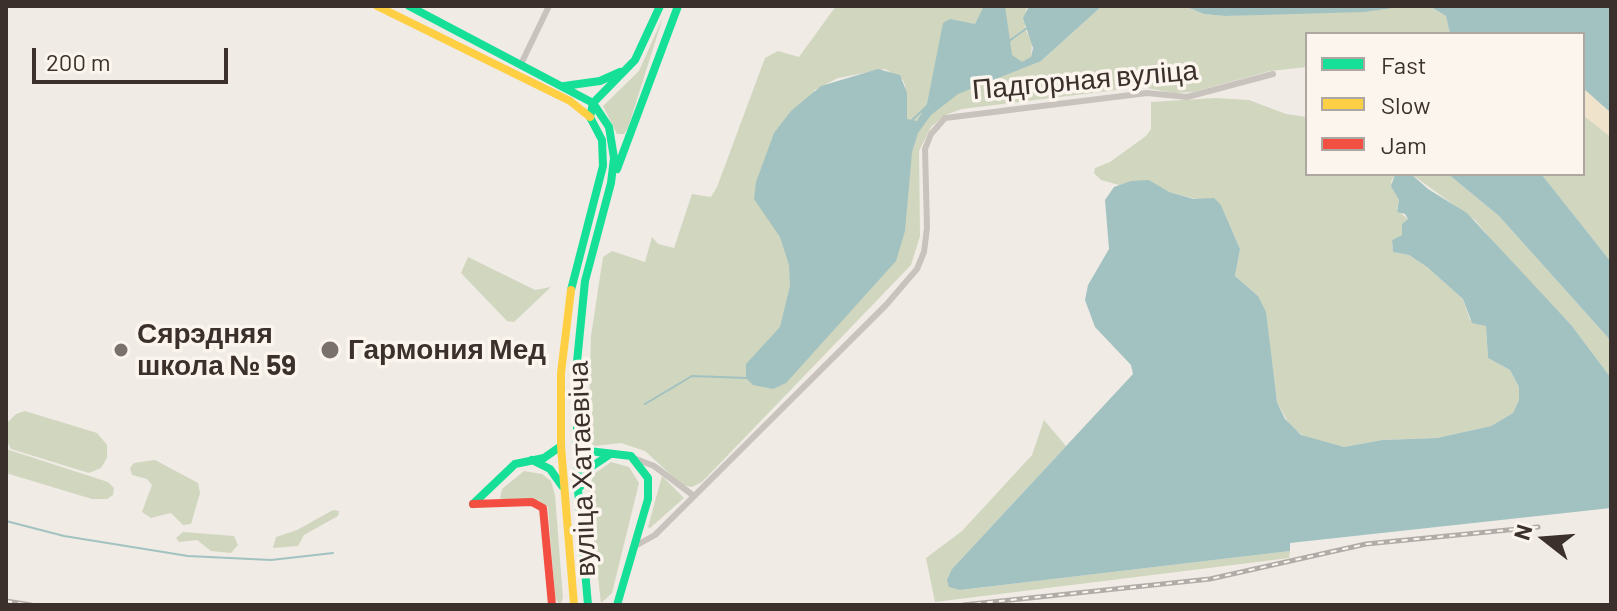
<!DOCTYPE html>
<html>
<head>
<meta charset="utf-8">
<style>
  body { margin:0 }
  #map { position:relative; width:1617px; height:611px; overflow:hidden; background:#f0ebe5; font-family:Barlow,sans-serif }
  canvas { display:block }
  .frame { position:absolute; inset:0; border:8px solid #3b302b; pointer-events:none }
  .legend { position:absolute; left:1305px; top:32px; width:280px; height:144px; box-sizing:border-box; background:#fbf5ee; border:2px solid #aea6a0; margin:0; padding:10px 14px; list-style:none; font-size:24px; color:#3b302b }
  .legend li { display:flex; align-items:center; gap:16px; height:40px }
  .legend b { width:40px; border:2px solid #aea6a0 }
  .north { position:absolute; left:1505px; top:499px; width:80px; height:80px; -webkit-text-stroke:6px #fbf5ee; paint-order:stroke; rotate:287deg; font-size:22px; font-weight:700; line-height:32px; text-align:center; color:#3b302b }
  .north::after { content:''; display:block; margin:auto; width:28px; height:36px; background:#3b302b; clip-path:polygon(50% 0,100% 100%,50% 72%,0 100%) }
  .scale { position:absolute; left:32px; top:48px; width:196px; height:36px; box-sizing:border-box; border:4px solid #3b302b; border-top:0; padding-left:10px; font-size:24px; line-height:28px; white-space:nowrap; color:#3b302b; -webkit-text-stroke:6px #fbf5ee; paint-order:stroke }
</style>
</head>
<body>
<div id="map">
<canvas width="1617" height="611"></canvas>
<div class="frame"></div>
<ul class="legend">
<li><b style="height:10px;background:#16e098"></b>Fast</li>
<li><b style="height:10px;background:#ffcf43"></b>Slow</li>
<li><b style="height:10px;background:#f24e42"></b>Jam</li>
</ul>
<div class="north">N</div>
<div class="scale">200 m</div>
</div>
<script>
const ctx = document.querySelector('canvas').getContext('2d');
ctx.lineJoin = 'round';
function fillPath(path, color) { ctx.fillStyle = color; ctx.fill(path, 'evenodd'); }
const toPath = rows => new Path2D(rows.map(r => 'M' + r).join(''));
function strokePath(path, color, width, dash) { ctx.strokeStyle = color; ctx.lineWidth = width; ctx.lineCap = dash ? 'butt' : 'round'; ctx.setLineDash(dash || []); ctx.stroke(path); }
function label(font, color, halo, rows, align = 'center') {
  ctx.font = font + ' Barlow,sans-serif'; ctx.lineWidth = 7; ctx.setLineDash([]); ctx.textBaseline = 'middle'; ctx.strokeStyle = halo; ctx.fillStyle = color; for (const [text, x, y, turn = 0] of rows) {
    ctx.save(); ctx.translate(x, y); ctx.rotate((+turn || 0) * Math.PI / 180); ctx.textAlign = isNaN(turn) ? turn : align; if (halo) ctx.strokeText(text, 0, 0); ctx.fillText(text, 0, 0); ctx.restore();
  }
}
const green = toPath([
  [836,6,1029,6,1026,9,1025,28,1032,43,1031,57,1041,61,1102,6,1184,6,1204,14,1225,16,1428,6,1446,16,1450,34,1307,34,1307,67,1270,71,1193,92,1174,93,1141,87,962,109,945,115,931,127,919,151,920,236,911,265,702,482,692,487,682,485,645,451,621,443,595,446,588,442,591,336,603,257,612,251,645,262,652,237,658,244,674,248,692,194,711,197,717,187,765,58,778,51,799,57],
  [885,69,903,80,905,86,906,131,813,91,838,78],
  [663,17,628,128,624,134,617,134,603,106,639,71],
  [1215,98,1249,100,1286,114,1307,117,1307,174,1395,174,1391,182,1399,200,1397,210,1408,219,1404,222,1402,235,1392,240,1393,252,1409,255,1427,267,1463,299,1470,320,1486,326,1488,358,1510,370,1519,387,1519,400,1513,413,1491,426,1437,438,1382,440,1344,447,1306,438,1290,426,1277,402,1265,312,1258,296,1235,276,1240,249,1221,205,1168,192,1149,180,1119,185,1101,180,1094,173,1095,168,1110,162,1146,136,1151,129,1151,102],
  [1583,115,1611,137,1611,262,1541,174,1583,174],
  [1411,174,1448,174,1499,216,1611,341,1611,378,1572,326,1520,273,1475,220],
  [468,257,535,290,551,287,514,322,507,321,461,273],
  [25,411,97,433,107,445,107,458,101,468,89,473,11,449,6,439,8,422,16,414],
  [1044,420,1066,446,952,569,960,590,1290,551,1289,558,935,602,926,558,962,531,1032,455],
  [6,449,108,482,114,488,113,495,107,499,92,499,6,473],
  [155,460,198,483,200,493,191,524,183,525,171,513,151,518,142,512,152,485,147,479,132,475,130,468,134,463],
  [611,462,629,467,639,483,612,593,601,603,588,489,594,474],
  [524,471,542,474,551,481,555,495,563,598,560,605,555,598,548,507,538,500,505,501,500,498,502,489],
  [662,476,684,498,650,528,648,527],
  [333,510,339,511,338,516,304,535,298,546,273,548,276,537,297,530],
  [183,532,234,536,238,545,231,553,211,551,197,540,179,542,176,538]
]);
const sand = toPath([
  [1583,88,1611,113,1611,137,1583,115]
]);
const water = toPath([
  [984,6,1005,6,1012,55,1022,62,1031,57,1033,48,1023,18,1029,6,1102,6,1041,61,958,94,931,115,918,133,912,152,905,231,896,261,786,383,773,389,753,385,746,378,746,364,780,327,790,286,789,265,780,237,754,199,756,182,774,133,791,111,821,86,878,69,900,75,907,93,907,119,917,121,927,104,943,23,950,19,975,24],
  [1184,6,1407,6,1364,12,1225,16,1204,14],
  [1429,6,1611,6,1611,113,1583,88,1583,34,1450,34,1446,16],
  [1395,174,1411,174,1428,189,1467,213,1572,326,1611,378,1611,508,1290,543,1290,551,960,590,949,587,947,580,952,569,1133,374,1131,365,1095,327,1085,300,1088,285,1109,249,1105,200,1114,187,1131,181,1149,180,1169,192,1194,199,1214,198,1221,205,1240,249,1235,276,1258,296,1266,312,1277,402,1285,419,1301,435,1344,447,1382,440,1437,438,1491,426,1513,413,1519,400,1519,387,1510,370,1488,358,1486,326,1472,323,1463,299,1427,267,1409,255,1393,252,1392,240,1402,235,1402,224,1408,219,1405,214,1397,212,1399,200,1391,186],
  [1448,174,1542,175,1611,262,1611,341,1499,216]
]);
const stream = toPath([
  [1009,41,1027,28],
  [910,122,926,107],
  [645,404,692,376,746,378],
  [6,521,64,536,188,556,271,560,333,553]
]);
const street = toPath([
  [521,64,549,6],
  [636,459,654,466,694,496],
  [637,545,655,535,886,305,917,269,924,252,927,228,925,149,931,134,945,118,1147,93,1187,97,1273,74]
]);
const fast = toPath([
  [409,6,593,103],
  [564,86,600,81,620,72],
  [593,103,635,60,660,6],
  [617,169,678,6],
  [571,290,603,166,602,140,590,117,593,103],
  [576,443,589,451,631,456,648,478,648,499,617,605],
  [532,460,550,469,562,486],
  [580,487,591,467,609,455],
  [473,504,515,464,544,458,561,446],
  [588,605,578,490,576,372,585,281,611,183,614,158,609,127,593,103]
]);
const slow = toPath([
  [377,6,570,101,590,117],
  [571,290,561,373,561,446,574,605]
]);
const jam = toPath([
  [473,504,532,502,543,508,552,605]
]);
const rail = toPath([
  [6,601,31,605],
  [963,605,1210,579,1366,544,1538,527]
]);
const markers = [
  [121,350,8,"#7a716c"],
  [330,350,10,"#7a716c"]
];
const streetNames = [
  ["Падгорная вуліца",1085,80,-5],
  ["вуліца Хатаевіча",582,469,-92]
];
const poiNames = [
  ["Сярэдняя",137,334],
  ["школа № 59",137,366],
  ["Гармония Мед",348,350]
];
fillPath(green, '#d1d6bf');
fillPath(sand, '#efe3cc');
fillPath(water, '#a1c2c1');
strokePath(stream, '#a1c2c1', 2);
strokePath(street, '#c9c3be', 6);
strokePath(fast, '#16e098', 8);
strokePath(slow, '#ffcf43', 8);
strokePath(jam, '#f24e42', 8);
strokePath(rail, '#b1aca8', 5);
strokePath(rail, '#fbf5ee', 2, [6]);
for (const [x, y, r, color] of markers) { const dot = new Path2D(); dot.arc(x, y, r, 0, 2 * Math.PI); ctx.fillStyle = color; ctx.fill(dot); strokePath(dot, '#fbf5ee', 3); }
label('28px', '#3b302b', '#fbf5ee', streetNames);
label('bold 28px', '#3b302b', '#fbf5ee', poiNames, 'left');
</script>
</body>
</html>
